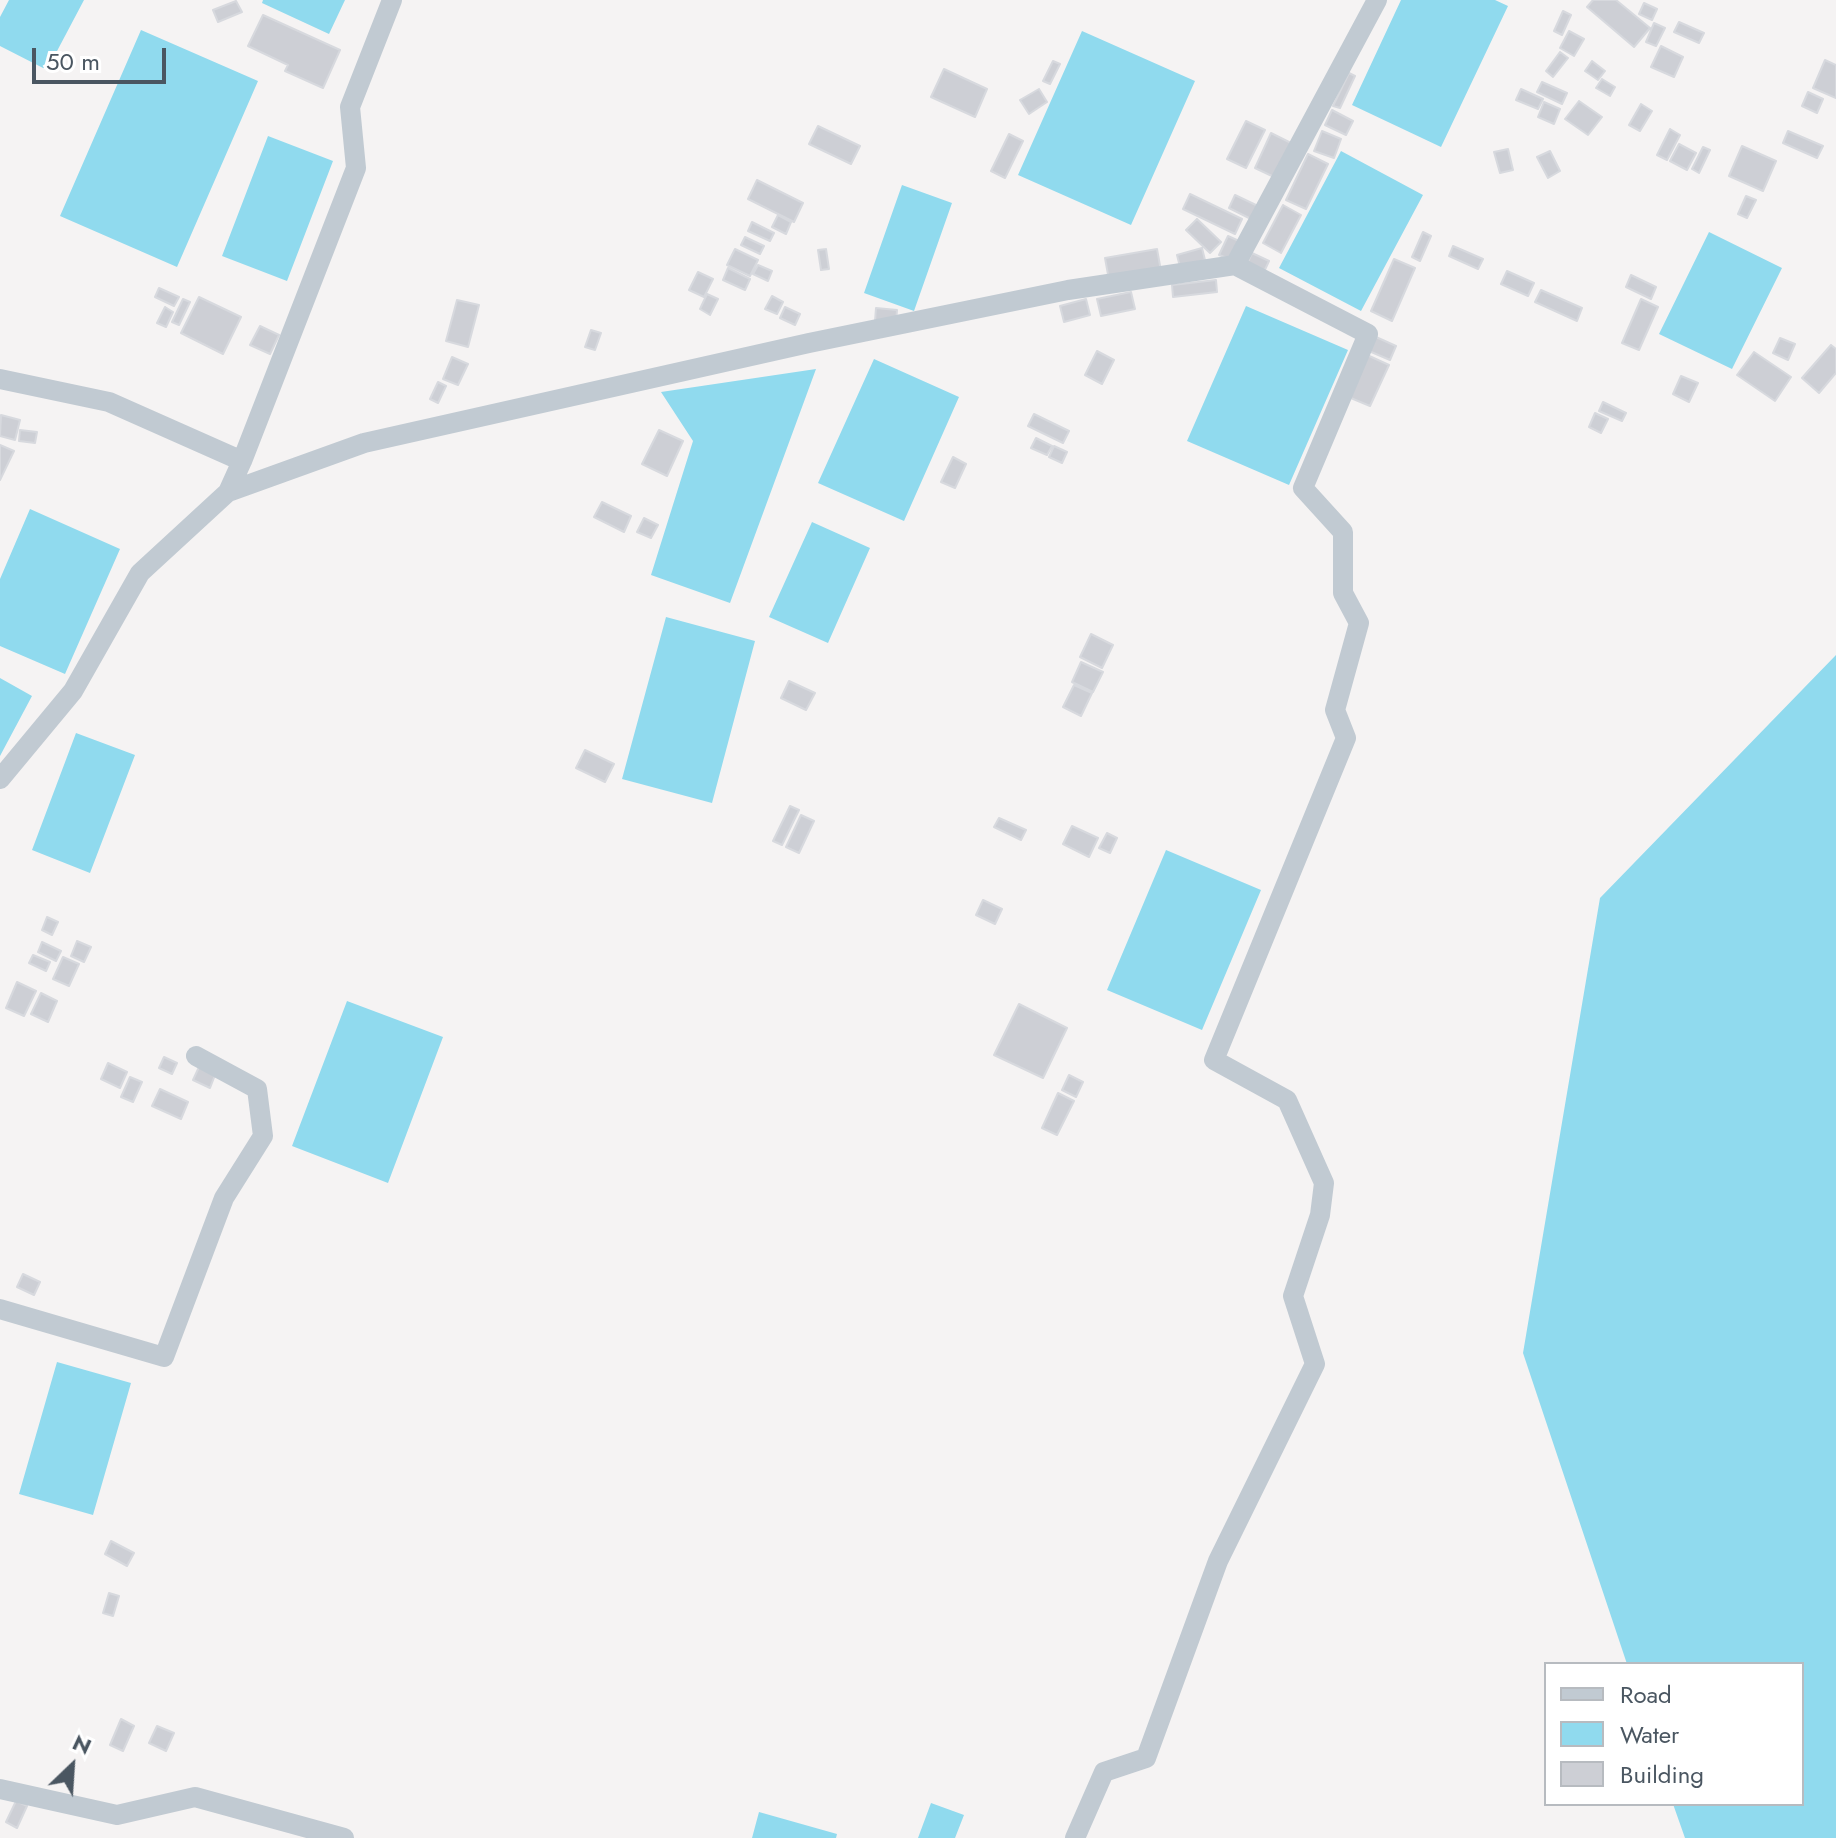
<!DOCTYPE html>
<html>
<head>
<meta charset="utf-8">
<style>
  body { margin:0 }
  #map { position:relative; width:1836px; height:1838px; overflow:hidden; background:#f5f3f3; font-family:Jost,sans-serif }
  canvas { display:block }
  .legend { position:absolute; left:1544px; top:1662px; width:260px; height:144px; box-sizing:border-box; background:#fff; border:2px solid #b7bbc0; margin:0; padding:10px 14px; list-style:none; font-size:24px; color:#4a5661 }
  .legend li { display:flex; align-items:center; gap:16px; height:40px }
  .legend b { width:40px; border:2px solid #b7bbc0 }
  .north { position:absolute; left:32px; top:1726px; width:80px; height:80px; -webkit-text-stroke:6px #fff; paint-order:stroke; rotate:25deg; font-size:22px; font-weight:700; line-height:32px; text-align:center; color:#4a5661 }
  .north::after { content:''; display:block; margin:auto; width:28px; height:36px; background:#4a5661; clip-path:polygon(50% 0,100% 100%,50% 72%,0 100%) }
  .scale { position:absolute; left:32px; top:48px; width:134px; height:36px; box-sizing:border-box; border:4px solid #4a5661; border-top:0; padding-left:10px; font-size:24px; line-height:28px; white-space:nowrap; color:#4a5661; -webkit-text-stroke:6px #fff; paint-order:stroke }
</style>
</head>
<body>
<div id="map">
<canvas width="1836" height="1838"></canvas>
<ul class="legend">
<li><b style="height:10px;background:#c1cad2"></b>Road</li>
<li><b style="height:22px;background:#90daee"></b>Water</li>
<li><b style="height:22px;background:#cdcfd5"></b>Building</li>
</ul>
<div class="north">N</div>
<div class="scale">50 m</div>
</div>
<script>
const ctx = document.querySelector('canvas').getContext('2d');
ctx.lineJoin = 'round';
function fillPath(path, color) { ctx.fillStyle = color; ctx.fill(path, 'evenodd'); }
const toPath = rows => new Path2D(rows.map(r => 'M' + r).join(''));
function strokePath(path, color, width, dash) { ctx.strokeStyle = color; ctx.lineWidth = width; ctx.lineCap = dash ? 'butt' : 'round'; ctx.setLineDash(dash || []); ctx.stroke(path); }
const water = toPath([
  [9,0,84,0,47,70,0,46,0,17],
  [263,0,345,0,329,34,262,3],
  [1401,0,1495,0,1508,6,1441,147,1352,105],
  [141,30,258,81,177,267,60,216],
  [1082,31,1195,81,1131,225,1018,175],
  [268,136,333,161,287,281,222,256],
  [1341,151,1423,195,1361,311,1279,268],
  [902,185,952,203,914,311,864,293],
  [1709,232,1782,268,1732,369,1659,334],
  [1246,306,1348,350,1289,485,1187,441],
  [874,359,959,397,904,521,818,483],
  [816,369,730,603,651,575,693,441,661,392],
  [30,509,120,549,65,674,0,646,0,579],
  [812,522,870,548,828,643,769,617],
  [666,617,755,641,712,803,622,779],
  [1836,655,1836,1838,1685,1838,1673,1804,1802,1804,1802,1664,1627,1664,1523,1353,1600,898],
  [0,678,32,696,0,756],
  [76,733,135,755,90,873,32,850],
  [1166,850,1261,890,1202,1030,1107,990],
  [347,1001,443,1037,388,1183,292,1146],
  [57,1362,131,1383,93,1515,19,1494],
  [931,1803,964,1815,955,1838,918,1838],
  [759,1812,837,1834,836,1838,752,1838]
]);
const building = toPath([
  [1593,0,1616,0,1650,28,1634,47,1587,7,1593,0],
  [236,1,242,12,218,22,213,10,236,1],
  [1644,3,1657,9,1652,20,1639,14,1644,3],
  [1563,11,1571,15,1562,35,1554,31,1563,11],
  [263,15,340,50,323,88,285,71,288,65,248,46,263,15],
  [1679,22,1704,33,1699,43,1674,32,1679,22],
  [1654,23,1665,28,1656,46,1646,42,1654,23],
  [1569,31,1584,39,1574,56,1560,48,1569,31],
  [1661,46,1683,57,1674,77,1651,67,1661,46],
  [1560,52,1568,58,1553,77,1546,71,1560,52],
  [1825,60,1836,65,1836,98,1813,88,1825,60],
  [1053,61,1060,64,1050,84,1043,81,1053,61],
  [1592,61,1605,71,1598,80,1585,71,1592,61],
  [944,69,987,89,975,117,931,97,944,69],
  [1349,73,1355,76,1340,108,1333,106,1349,73],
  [1602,79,1615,87,1610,96,1596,88,1602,79],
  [1542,82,1567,93,1562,104,1537,92,1542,82],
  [1039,89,1047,102,1029,114,1020,100,1039,89],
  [1521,89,1543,99,1538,109,1516,100,1521,89],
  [1808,92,1823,99,1817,113,1802,106,1808,92],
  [1579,101,1602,117,1588,135,1565,119,1579,101],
  [1544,102,1560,109,1554,124,1538,117,1544,102],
  [1641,104,1652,111,1640,131,1629,125,1641,104],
  [1332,110,1353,121,1346,135,1325,125,1332,110],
  [1246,121,1265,130,1246,168,1227,159,1246,121],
  [818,126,860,146,851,164,809,144,818,126],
  [1670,129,1680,135,1667,160,1657,155,1670,129],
  [1322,131,1341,139,1334,158,1314,151,1322,131],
  [1788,131,1823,146,1817,158,1783,143,1788,131],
  [1271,133,1291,143,1274,177,1255,168,1271,133],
  [1009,134,1023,141,1005,178,991,171,1009,134],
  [1679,144,1696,153,1687,170,1670,161,1679,144],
  [1742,146,1776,161,1763,191,1729,176,1742,146],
  [1703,147,1710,150,1699,173,1692,169,1703,147],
  [1508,149,1513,170,1500,173,1494,152,1508,149],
  [1550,151,1560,171,1548,178,1537,157,1550,151],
  [1308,154,1328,164,1306,209,1286,200,1308,154],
  [757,180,803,203,794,222,748,199,757,180],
  [1190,194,1242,219,1235,234,1183,209,1190,194],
  [1235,195,1258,206,1251,219,1229,208,1235,195],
  [1746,196,1756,200,1747,218,1738,214,1746,196],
  [1283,205,1301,215,1281,253,1263,243,1283,205],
  [778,215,791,222,786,234,772,227,778,215],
  [1197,219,1221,242,1210,253,1186,230,1197,219],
  [752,222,774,233,770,241,748,231,752,222],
  [1423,232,1431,236,1420,261,1412,257,1423,232],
  [1228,236,1239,241,1230,259,1219,255,1228,236],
  [745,237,764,246,760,254,741,245,745,237],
  [1453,246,1483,259,1478,269,1449,256,1453,246],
  [1202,248,1205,260,1180,267,1177,255,1202,248],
  [735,249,758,260,750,276,727,265,735,249],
  [826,249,829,269,821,270,818,250,826,249],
  [1157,249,1161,271,1109,280,1105,258,1157,249],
  [1252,253,1269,261,1263,274,1246,266,1252,253],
  [1394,259,1415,268,1392,321,1371,311,1394,259],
  [758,265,772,271,768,281,753,274,758,265],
  [728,268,750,279,745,290,723,280,728,268],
  [1507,271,1534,283,1528,296,1501,284,1507,271],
  [698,272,713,279,704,297,689,290,698,272],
  [1631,275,1656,287,1651,299,1626,287,1631,275],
  [1216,280,1217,292,1173,297,1172,285,1216,280],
  [159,288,179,297,174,306,155,297,159,288],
  [1541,290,1582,308,1577,321,1535,302,1541,290],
  [1131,292,1135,309,1101,316,1097,299,1131,292],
  [707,294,718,299,710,315,700,309,707,294],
  [772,296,783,302,777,314,765,309,772,296],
  [199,297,241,317,223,354,181,333,199,297],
  [183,299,190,302,179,325,172,322,183,299],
  [1086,299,1090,315,1064,322,1060,306,1086,299],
  [1641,299,1658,307,1639,350,1622,343,1641,299],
  [457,300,479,305,468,347,446,341,457,300],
  [165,307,173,312,166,327,157,323,165,307],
  [785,307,800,314,795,325,780,318,785,307],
  [876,308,897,310,896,323,875,321,876,308],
  [260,326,279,335,270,354,250,345,260,326],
  [591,330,601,333,595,350,585,347,591,330],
  [1376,337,1396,346,1390,360,1369,351,1376,337],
  [1780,338,1795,344,1788,360,1773,353,1780,338],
  [1831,345,1836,349,1836,373,1819,393,1802,378,1831,345],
  [1097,351,1114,360,1102,384,1085,375,1097,351],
  [1754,352,1791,377,1775,401,1737,375,1754,352],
  [1365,354,1389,365,1370,406,1346,396,1365,354],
  [452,357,468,364,458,385,443,379,452,357],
  [1681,376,1698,383,1689,402,1673,394,1681,376],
  [438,382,446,386,438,403,430,399,438,382],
  [1603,402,1626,413,1622,421,1599,411,1603,402],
  [1595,413,1608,419,1601,433,1589,427,1595,413],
  [1034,414,1069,431,1063,443,1028,426,1034,414],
  [1,415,20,420,15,440,0,436,1,415],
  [20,430,37,432,35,443,19,441,20,430],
  [659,430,683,441,667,476,642,464,659,430],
  [1036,438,1052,446,1047,455,1031,448,1036,438],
  [0,445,14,451,0,480,0,445],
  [1054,446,1067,452,1062,463,1049,457,1054,446],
  [953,457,966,464,955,488,941,482,953,457],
  [602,502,631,516,624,532,594,517,602,502],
  [644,518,658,525,651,538,637,532,644,518],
  [1091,634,1113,645,1102,668,1080,657,1091,634],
  [1081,662,1103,672,1093,692,1072,682,1081,662],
  [789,681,815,693,806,710,781,698,789,681],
  [1074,685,1092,693,1081,716,1063,707,1074,685],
  [585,750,614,764,605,782,576,768,585,750],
  [790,806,799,810,782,845,773,841,790,806],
  [801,815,814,821,799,853,786,847,801,815],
  [999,818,1026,830,1021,840,994,827,999,818],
  [1072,826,1098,838,1089,857,1063,844,1072,826],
  [1107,833,1117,838,1110,853,1099,848,1107,833],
  [983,900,1002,909,995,924,976,915,983,900],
  [47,917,58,922,52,935,42,930,47,917],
  [77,941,91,947,84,962,71,956,77,941],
  [42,942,61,951,56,961,38,952,42,942],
  [33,955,50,962,46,971,29,963,33,955],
  [63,957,79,964,69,986,53,979,63,957],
  [17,982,36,991,24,1016,6,1008,17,982],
  [41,993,57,1001,48,1022,31,1014,41,993],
  [1019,1004,1067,1028,1043,1078,994,1055,1019,1004],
  [164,1057,177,1063,172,1074,159,1068,164,1057],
  [108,1063,127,1072,120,1088,101,1079,108,1063],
  [199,1067,215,1075,210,1088,193,1080,199,1067],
  [1069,1075,1083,1082,1076,1097,1062,1090,1069,1075],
  [130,1077,142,1082,133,1102,121,1097,130,1077],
  [160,1089,188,1102,181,1119,152,1106,160,1089],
  [1058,1093,1074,1101,1057,1135,1042,1128,1058,1093],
  [23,1274,40,1282,34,1295,17,1287,23,1274],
  [111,1541,134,1553,127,1566,105,1554,111,1541],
  [109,1593,119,1596,113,1616,103,1613,109,1593],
  [121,1719,134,1726,123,1751,110,1745,121,1719],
  [157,1726,174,1733,166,1751,149,1743,157,1726],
  [16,1801,27,1806,17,1828,6,1822,16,1801]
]);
const minor = toPath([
  [0,379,109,402,242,461],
  [228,492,242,461,356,168,350,107,392,0],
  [0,779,73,691,140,573,228,492,364,443,809,343,1068,290,1235,265,1377,0],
  [0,1309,164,1357,224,1198,263,1136,257,1089,196,1056],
  [0,1789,117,1815,195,1797,344,1838],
  [1075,1838,1104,1772,1146,1758,1218,1561,1315,1364,1293,1296,1320,1215,1324,1183,1287,1100,1214,1060,1346,738,1335,710,1359,623,1343,593,1343,532,1303,488,1368,334,1235,265]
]);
fillPath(water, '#90daee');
fillPath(building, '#cdcfd5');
strokePath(building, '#d7d9de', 2);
strokePath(minor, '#c1cad2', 20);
</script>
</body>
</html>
